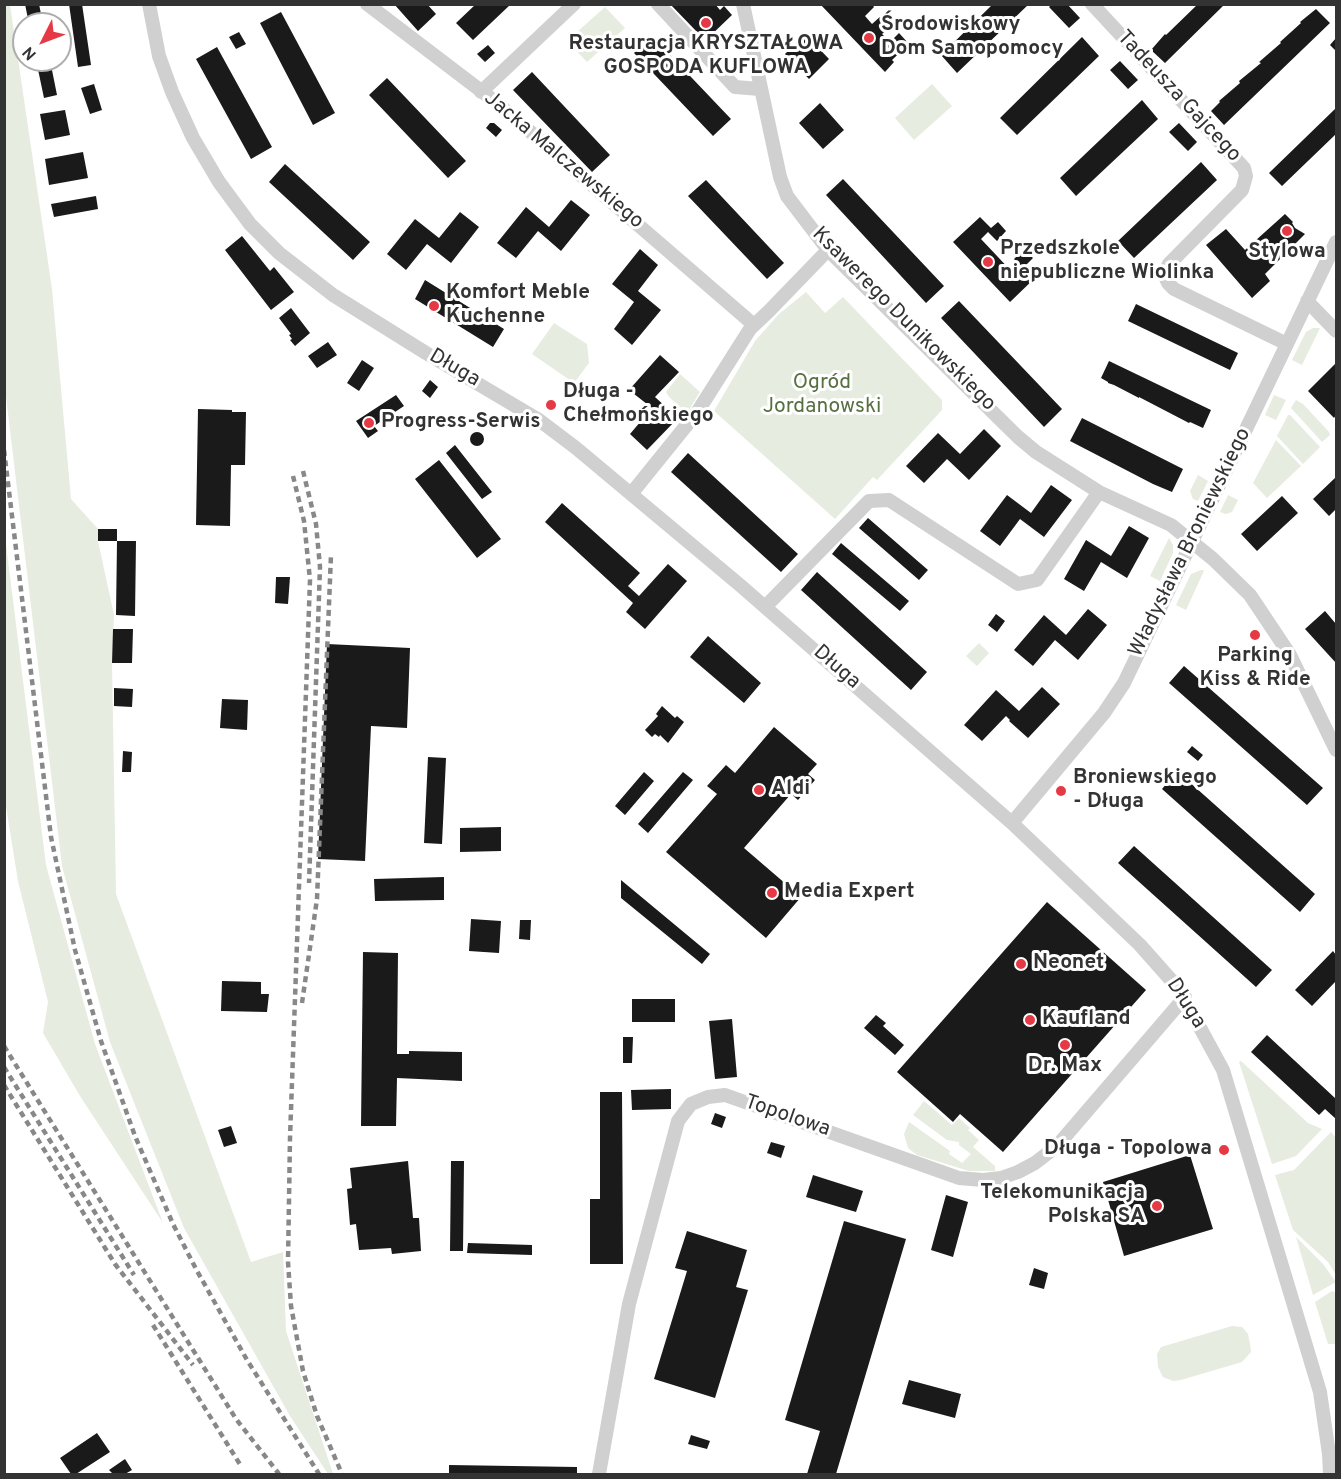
<!DOCTYPE html>
<html>
<head>
<meta charset="utf-8">
<style>
  body { margin:0 }
  #map { position:relative; width:1341px; height:1479px; overflow:hidden; background:#fff; font-family:Overpass,sans-serif }
  canvas { display:block }
  .frame { position:absolute; inset:0; border:6px solid #333; pointer-events:none }
  .north { position:absolute; left:12px; top:12px; width:60px; height:60px; box-sizing:border-box; background:#fff; border:2px solid #adadad; border-radius:50%; rotate:228deg; font-size:16px; font-weight:700; line-height:24px; text-align:center; color:#333 }
  .north::after { content:''; display:block; margin:auto; width:21px; height:27px; background:#e63946; clip-path:polygon(50% 0,100% 100%,50% 72%,0 100%) }
</style>
</head>
<body>
<div id="map">
<canvas width="1341" height="1479"></canvas>
<div class="frame"></div>
<div class="north">N</div>
</div>
<script>
const ctx = document.querySelector('canvas').getContext('2d');
ctx.lineJoin = 'round';
function fillPath(path, color) { ctx.fillStyle = color; ctx.fill(path, 'evenodd'); }
const toPath = rows => new Path2D(rows.map(r => 'M' + r).join(''));
function strokePath(path, color, width, dash) { ctx.strokeStyle = color; ctx.lineWidth = width; ctx.lineCap = dash ? 'butt' : 'round'; ctx.setLineDash(dash || []); ctx.stroke(path); }
function label(font, color, halo, rows, align = 'center') {
  ctx.font = font + ' Overpass,sans-serif'; ctx.lineWidth = 6; ctx.setLineDash([]); ctx.textBaseline = 'middle'; ctx.strokeStyle = halo; ctx.fillStyle = color; for (const [text, x, y, turn = 0] of rows) {
    ctx.save(); ctx.translate(x, y); ctx.rotate((+turn || 0) * Math.PI / 180); ctx.textAlign = isNaN(turn) ? turn : align; if (halo) ctx.strokeText(text, 0, 0); ctx.fillText(text, 0, 0); ctx.restore();
  }
}
const green = toPath([
  [4,5,10,5,52,289,71,499,98,529,98,541,114,615,112,663,116,894,251,1262,283,1252,286,1331,333,1474,328,1474,290,1416,184,1228,110,1042,62,866,5,388],
  [605,7,625,28,587,62,567,41],
  [932,84,952,106,914,140,895,118],
  [806,292,825,313,843,297,942,400,942,410,877,480,873,477,835,519,714,411,755,341,779,314],
  [554,323,587,344,589,363,574,383,532,354],
  [1313,328,1320,328,1302,365,1292,360,1306,332],
  [680,374,700,392,687,413,669,397,666,392],
  [1274,395,1286,400,1276,420,1265,415],
  [1296,400,1303,404,1329,432,1330,435,1322,442,1291,408],
  [1288,415,1290,415,1320,447,1303,464,1277,436],
  [1276,440,1301,466,1267,498,1253,483],
  [1198,475,1208,481,1198,501,1193,499,1190,491],
  [1228,495,1238,500,1232,512,1226,514,1220,512],
  [4,528,46,865,95,1044,163,1223,80,1096,43,1033,48,1002,18,881,5,800],
  [1169,538,1173,545,1173,553,1160,581,1150,576],
  [1201,570,1204,570,1203,573,1186,610,1176,605,1191,574],
  [979,643,989,653,977,666,966,656],
  [1241,1061,1308,1123,1322,1129,1296,1156,1272,1164,1239,1062],
  [924,1101,952,1125,959,1118,970,1128,968,1130,979,1140,973,1147,995,1166,995,1171,969,1171,917,1155,908,1148,904,1134,909,1122,950,1151,949,1154,962,1163,971,1154,959,1145,959,1142,947,1140,913,1115],
  [1331,1132,1336,1138,1336,1275,1328,1262,1293,1230,1275,1175,1294,1170],
  [1296,1237,1323,1264,1336,1282,1313,1295],
  [1332,1291,1336,1293,1336,1344,1328,1344,1315,1302],
  [1232,1326,1242,1327,1248,1334,1250,1344,1251,1352,1242,1362,1181,1380,1173,1381,1163,1377,1158,1367,1157,1354,1161,1347]
]);
const building = toPath([
  [25,4,39,4,43,24,29,24],
  [69,4,82,4,91,65,78,67],
  [394,4,427,4,436,14,418,31],
  [476,4,511,4,473,40,456,23],
  [670,4,715,4,720,10,724,6,732,15,707,39,699,31,698,33],
  [820,4,872,4,874,7,865,16,872,24,882,15,892,25,882,34,890,42,899,33,909,44,892,60,894,62,885,72],
  [993,4,1029,4,957,73,941,55],
  [1052,4,1067,4,1080,18,1069,28,1049,7],
  [1198,4,1225,4,1165,63,1151,50,1165,34,1166,35],
  [1316,9,1330,23,1224,125,1211,111,1220,102,1219,101,1240,83,1239,81,1261,63,1259,62,1281,43,1280,42,1301,23,1300,22],
  [281,12,335,113,313,125,260,23],
  [239,32,246,44,236,49,229,37],
  [805,34,829,59,809,79,785,54],
  [652,36,731,119,713,136,634,53],
  [1082,37,1099,56,1017,135,1000,118],
  [1336,38,1336,51,1330,45],
  [488,45,495,53,485,62,477,54],
  [217,47,272,147,251,159,196,59],
  [36,60,50,60,57,95,44,98],
  [1120,61,1138,80,1128,89,1110,70],
  [532,72,610,155,592,172,513,90],
  [387,78,466,161,448,178,369,95],
  [94,84,102,110,90,114,81,88],
  [1142,100,1158,119,1076,196,1060,178],
  [820,103,844,130,823,149,799,123],
  [1336,108,1336,134,1282,186,1269,173],
  [65,110,70,135,45,140,40,114],
  [490,123,494,123,502,130,496,137,486,128],
  [1179,123,1197,142,1188,151,1169,132],
  [83,152,88,178,49,185,45,159],
  [1201,162,1217,180,1134,258,1118,241],
  [285,164,370,242,353,260,269,182],
  [843,179,944,286,926,303,826,195],
  [706,180,784,263,767,279,688,196],
  [96,196,98,209,54,217,51,204],
  [571,200,590,215,561,251,538,231,516,258,497,243,526,207,549,227],
  [460,212,479,227,451,263,427,244,406,270,387,254,415,219,439,238],
  [1285,214,1293,222,1292,223,1295,228,1305,234,1265,274,1270,281,1252,298,1206,245,1226,229,1245,250],
  [980,217,991,228,998,222,1006,231,997,241,988,232,981,239,1014,274,1021,267,1014,259,1024,249,1033,258,1026,265,1037,276,1010,302,953,242],
  [242,236,270,271,274,267,294,292,271,310,225,250],
  [640,249,658,265,638,291,661,310,632,345,614,329,634,302,612,284],
  [425,280,504,329,493,347,415,299],
  [959,301,1062,409,1044,427,941,318],
  [1136,304,1238,353,1230,370,1128,321],
  [291,308,310,333,295,346,290,340,292,339,289,335,291,334,279,318],
  [328,342,337,355,317,368,308,356],
  [660,355,679,372,655,397,678,418,647,450,630,434,652,408,629,390],
  [362,360,374,368,359,391,347,383],
  [1109,361,1211,410,1203,428,1190,422,1189,423,1139,397,1139,398,1114,385,1108,383,1108,382,1101,378],
  [1335,364,1336,415,1334,418,1308,391],
  [430,380,438,387,430,398,422,391],
  [396,395,404,406,374,426,378,431,368,438,356,421],
  [198,409,232,410,232,412,246,412,245,465,231,465,230,526,196,525],
  [1082,418,1183,469,1172,492,1153,484,1070,441],
  [984,429,1001,446,969,480,947,459,924,483,906,466,938,433,960,454],
  '470 439a7 7 0 1 1 14 0a7 7 0 1 1-14 0Z',
  [455,445,492,492,482,499,446,453],
  [688,453,798,554,781,572,671,472],
  [439,460,501,539,477,558,415,479],
  [1336,477,1336,509,1329,516,1313,499],
  [1051,485,1072,500,1044,537,1020,519,1000,546,980,531,1007,495,1031,513],
  [1282,496,1298,513,1257,551,1241,534],
  [562,503,640,573,628,586,639,596,668,564,687,581,645,629,626,612,633,603,545,522],
  [868,518,928,570,919,580,859,528],
  [1129,526,1149,538,1127,578,1101,562,1084,591,1064,579,1086,540,1111,556],
  [98,529,117,529,117,541,136,541,135,616,116,615,117,541,98,541],
  [841,543,909,601,900,611,832,554],
  [817,572,927,672,911,690,801,590],
  [276,577,290,577,288,604,275,603],
  [1088,609,1107,625,1078,660,1055,640,1033,666,1014,650,1044,615,1066,635],
  [1325,611,1336,624,1336,663,1305,629],
  [996,614,1005,621,997,632,988,625],
  [113,629,133,629,132,663,112,663],
  [708,636,761,683,744,703,690,657],
  [327,644,410,648,407,728,371,726,365,861,318,859],
  [1184,666,1323,788,1307,805,1169,683],
  [1042,687,1060,704,1028,738,1009,721,1010,720,1006,716,982,741,964,725,996,690,1019,711],
  [114,688,133,689,132,707,114,706],
  [222,699,248,700,247,730,220,728],
  [662,706,675,718,677,716,684,722,668,743,660,735,659,737,655,734,652,737,645,730,658,716,656,714],
  [774,727,817,764,808,774,815,780,798,800,791,794,744,848,801,897,766,938,666,852,717,794,707,786,726,765,735,773],
  [1192,746,1203,755,1198,761,1187,752],
  [123,751,132,752,131,772,122,772],
  [428,757,446,758,442,844,424,843],
  [1177,771,1315,894,1300,912,1162,789],
  [644,772,654,781,625,815,615,806],
  [683,772,693,780,648,833,638,824],
  [501,827,501,851,460,852,460,828],
  [1134,846,1272,970,1256,987,1118,863],
  [444,877,444,900,375,901,374,879],
  [621,880,710,954,702,964,621,898],
  [1047,902,1146,990,1003,1152,960,1114,953,1122,897,1072],
  [471,919,501,921,499,953,469,951],
  [520,920,531,920,530,940,519,939],
  [1333,951,1336,955,1336,981,1312,1006,1295,990],
  [363,952,398,953,397,1054,409,1054,409,1051,462,1052,462,1081,397,1078,396,1126,361,1126],
  [222,981,261,982,261,994,269,994,267,1012,221,1011],
  [632,999,675,999,675,1022,632,1022],
  [876,1015,886,1023,883,1026,904,1045,895,1055,864,1028],
  [732,1019,737,1077,715,1079,709,1021],
  [1267,1035,1335,1098,1336,1096,1336,1119,1325,1109,1319,1115,1251,1052],
  [623,1037,633,1037,632,1063,623,1063],
  [671,1089,671,1109,632,1110,631,1090],
  [600,1092,622,1092,623,1264,590,1264,590,1199,600,1199],
  [715,1113,726,1117,722,1128,711,1124],
  [231,1126,237,1143,224,1147,218,1130],
  [771,1142,785,1146,781,1158,767,1153],
  [1190,1155,1213,1229,1124,1256,1103,1182],
  [408,1161,413,1218,419,1218,421,1251,392,1254,391,1248,359,1250,356,1224,350,1225,347,1189,352,1188,350,1168],
  [451,1161,464,1161,463,1251,450,1251],
  [813,1175,863,1191,856,1212,806,1197],
  [946,1195,968,1202,953,1257,931,1250],
  [844,1221,906,1239,836,1474,807,1474,820,1431,785,1420],
  [687,1231,747,1250,736,1287,748,1290,715,1398,654,1379,687,1271,675,1268],
  [468,1243,532,1245,532,1255,467,1253],
  [1034,1268,1048,1273,1044,1289,1029,1285],
  [909,1380,961,1394,955,1418,902,1404],
  [97,1433,110,1452,76,1474,71,1474,60,1458],
  [691,1435,710,1441,707,1449,688,1444],
  [125,1459,132,1470,125,1474,113,1474,109,1470],
  [449,1465,577,1467,577,1474,449,1474]
]);
const minor = toPath([
  [149,4,159,56,172,92,193,138,219,182,250,224,279,253,333,295,426,353,539,420,576,448,741,586,1012,823,1140,945,1179,989,1223,1070,1320,1392,1329,1454,1330,1474],
  [367,4,497,103,754,325],
  [658,4,735,87,760,89],
  [743,4,780,177,787,196,828,250,1018,437,1036,452,1099,492,1171,525,1213,559,1250,595,1290,655,1336,750],
  [1092,4,1244,168,1246,176,1242,190,1169,264,1164,274,1168,283,1174,289,1287,344],
  [481,92,574,4],
  [1307,301,1336,331],
  [631,494,698,411,750,329,769,311,828,250],
  [765,607,869,501,889,500,1018,584,1037,580,1099,492],
  [1012,823,1104,713,1124,683,1336,242],
  [599,1474,629,1304,678,1121,691,1104,708,1097,725,1095,959,1178,983,1180,1001,1178,1018,1172,1035,1163,1057,1146,1185,997]
]);
const rail = toPath([
  [4,450,51,837,75,950,101,1041,135,1136,173,1224,196,1269,247,1360,319,1474],
  [303,471,316,524,320,567,309,883],
  [293,476,304,521,310,580,290,1138,288,1262,291,1306,303,1371,317,1416,342,1474],
  [302,1003,317,899,331,555],
  [4,1046,236,1419,279,1474],
  [4,1067,134,1275],
  [4,1085,115,1264,193,1365],
  [153,1325,241,1466]
]);
const markers = [
  [706,23,6,"#e63946"],
  [869,38,6,"#e63946"],
  [1287,231,6,"#e63946"],
  [988,262,6,"#e63946"],
  [434,306,6,"#e63946"],
  [551,405,6,"#e63946"],
  [369,423,6,"#e63946"],
  [1255,635,6,"#e63946"],
  [759,790,6,"#e63946"],
  [1061,791,6,"#e63946"],
  [772,893,6,"#e63946"],
  [1021,964,6,"#e63946"],
  [1030,1020,6,"#e63946"],
  [1065,1045,6,"#e63946"],
  [1224,1150,6,"#e63946"],
  [1157,1206,6,"#e63946"]
];
const poiNames = [
  ["Środowiskowy",881,26],
  ["Dom Samopomocy",881,50],
  ["Restauracja KRYSZTAŁOWA",706,45,"center"],
  ["GOSPODA KUFLOWA",706,69,"center"],
  ["Przedszkole",1000,250],
  ["niepubliczne Wiolinka",1000,274],
  ["Stylowa",1287,253,"center"],
  ["Komfort Meble",446,294],
  ["Kuchenne",446,318],
  ["Długa -",563,393],
  ["Chełmońskiego",563,417],
  ["Progress-Serwis",381,423],
  ["Parking",1255,657,"center"],
  ["Kiss & Ride",1255,681,"center"],
  ["Broniewskiego",1073,779],
  ["- Długa",1073,803],
  ["Aldi",771,790],
  ["Media Expert",784,893],
  ["Neonet",1033,964],
  ["Kaufland",1042,1020],
  ["Dr. Max",1065,1067,"center"],
  ["Długa - Topolowa",1212,1150,"right"],
  ["Telekomunikacja",1145,1194,"right"],
  ["Polska SA",1145,1218,"right"]
];
const streetNames = [
  ["Tadeusza Gajcego",1178,97,47],
  ["Jacka Malczewskiego",563,161,40],
  ["Ksawerego Dunikowskiego",903,320,45],
  ["Długa",454,369,30],
  ["Władysława Broniewskiego",1191,543,-64],
  ["Długa",836,668,41],
  ["Długa",1185,1004,57],
  ["Topolowa",787,1117,19]
];
const parkNames = [
  ["Ogród",822,384],
  ["Jordanowski",822,408]
];
fillPath(green, '#e6ecdf');
fillPath(building, '#1a1a1a');
strokePath(minor, '#d0d0d0', 14);
strokePath(rail, '#888', 4.5, [6, 4.5]);
for (const [x, y, r, color] of markers) { const dot = new Path2D(); dot.arc(x, y, r, 0, 2 * Math.PI); ctx.fillStyle = color; ctx.fill(dot); strokePath(dot, '#fff', 2); }
label('bold 21px', '#333', '#fff', poiNames, 'left');
label('21px', '#333', '#fff', streetNames);
label('21px', '#56703f', '#fff', parkNames);
</script>
</body>
</html>
